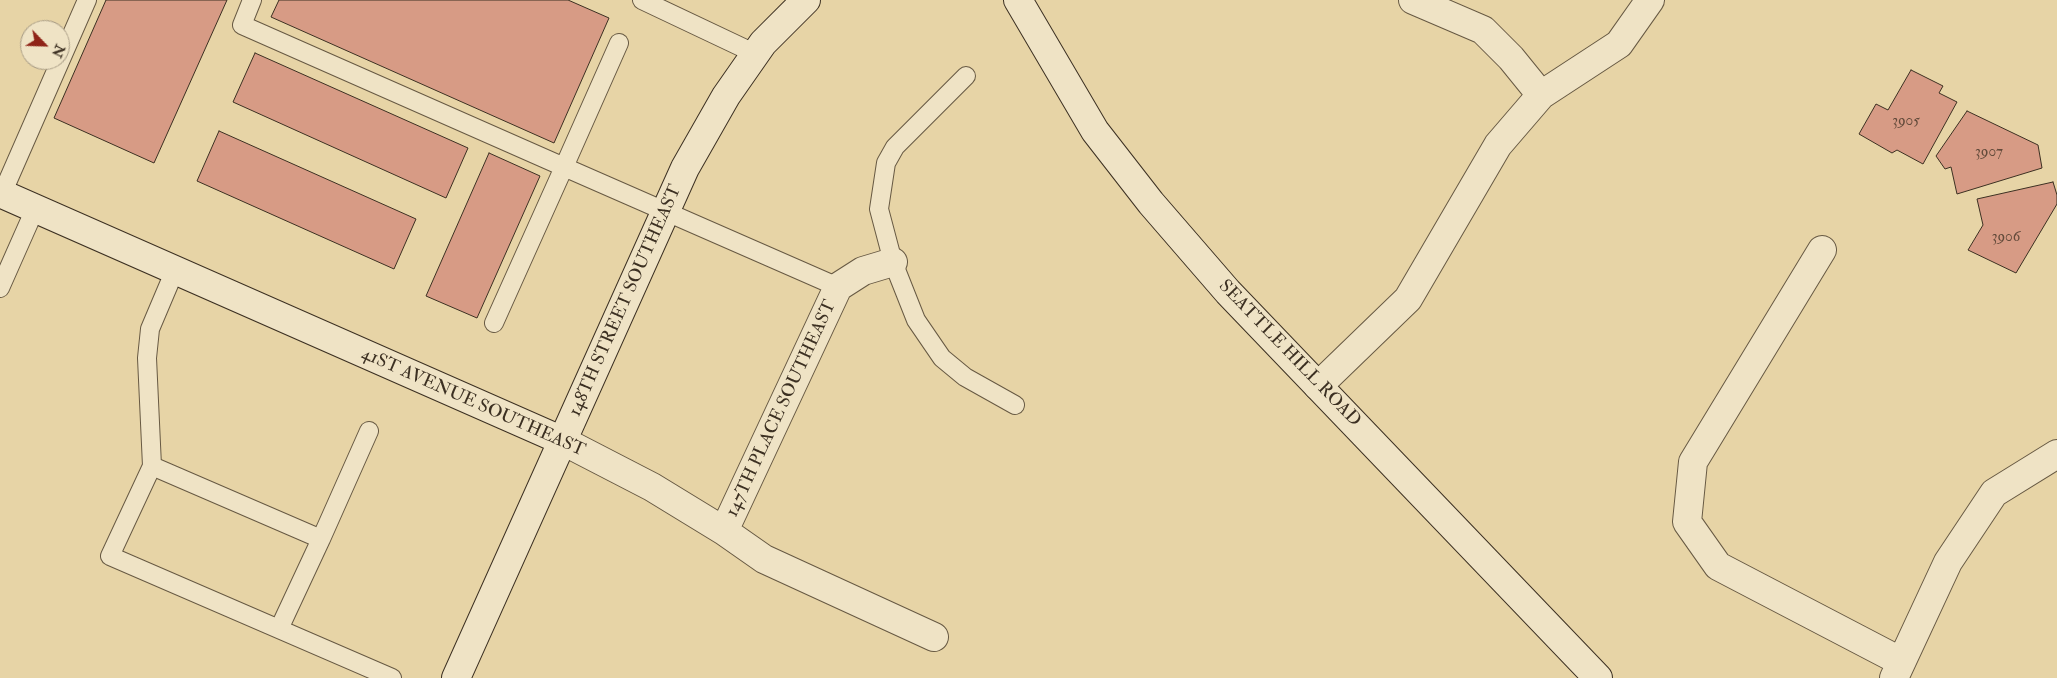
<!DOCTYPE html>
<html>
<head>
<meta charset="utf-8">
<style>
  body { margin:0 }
  #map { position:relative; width:2057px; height:678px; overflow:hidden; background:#e7d4a6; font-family:"IM FELL Double Pica",serif }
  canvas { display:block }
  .north { position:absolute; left:20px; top:20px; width:50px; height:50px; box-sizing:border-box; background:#efe3c5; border:1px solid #a79b84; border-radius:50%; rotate:114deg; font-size:14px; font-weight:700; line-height:20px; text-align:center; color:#3c3022 }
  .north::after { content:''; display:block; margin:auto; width:18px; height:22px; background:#8f2418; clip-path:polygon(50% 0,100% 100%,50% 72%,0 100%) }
</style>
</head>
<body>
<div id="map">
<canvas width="2057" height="678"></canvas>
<div class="north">N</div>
</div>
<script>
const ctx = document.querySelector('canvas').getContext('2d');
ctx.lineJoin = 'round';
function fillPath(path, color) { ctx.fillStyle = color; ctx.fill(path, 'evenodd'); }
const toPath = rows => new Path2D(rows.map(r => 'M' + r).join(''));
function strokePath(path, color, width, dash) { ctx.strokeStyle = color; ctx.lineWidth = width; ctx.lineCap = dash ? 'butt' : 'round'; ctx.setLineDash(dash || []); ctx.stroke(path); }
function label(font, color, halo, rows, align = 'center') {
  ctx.font = font + ' "IM FELL Double Pica",serif'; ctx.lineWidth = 4; ctx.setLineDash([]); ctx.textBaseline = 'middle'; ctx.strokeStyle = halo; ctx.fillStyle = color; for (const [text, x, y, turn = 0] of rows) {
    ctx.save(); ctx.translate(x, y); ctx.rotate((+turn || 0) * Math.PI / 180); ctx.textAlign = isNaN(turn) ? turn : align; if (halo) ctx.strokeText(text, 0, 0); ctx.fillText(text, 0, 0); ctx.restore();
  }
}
const building = toPath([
  [106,0,227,0,154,163,54,118,106,0],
  [279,0,568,0,609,18,554,143,271,17,279,0],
  [255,53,468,148,446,198,233,102,255,53],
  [1911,70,1943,86,1939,93,1957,102,1923,164,1897,150,1892,153,1859,134,1876,104,1888,110,1911,70],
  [1967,111,2038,145,2042,168,1957,194,1951,167,1945,169,1936,156,1967,111],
  [219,131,416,219,394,269,197,181,219,131],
  [489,153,540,176,477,318,426,296,489,153],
  [2053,182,2057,195,2057,204,2016,273,1968,250,1983,225,1977,199,2053,182]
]);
const lane = toPath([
  [252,0,242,25,564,167,494,323],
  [642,0,756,54],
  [619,43,564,167,838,287],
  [966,76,895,147,886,163,879,209,893,262,916,320,942,358,965,377,1015,405],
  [2,194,87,0],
  [175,270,150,329,147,358,152,466,110,556,392,678],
  [0,288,35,209],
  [152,466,321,539,279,629],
  [321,539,369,431]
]);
const street = toPath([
  [1413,0,1483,30,1511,58,1541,95],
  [1822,250,1693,462,1687,522,1718,566,1900,661],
  [1318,386,1408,299,1498,145,1541,95,1619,44,1650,0],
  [563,441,652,487,724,531,764,559,934,637],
  [724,531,838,287,863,271,893,262],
  [1894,678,1948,562,1994,493,2057,454]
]);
const secondary = toPath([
  [1018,0,1095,131,1151,203,1228,292,1598,678],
  [0,193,563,441],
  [456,678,685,168,726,96,763,43,806,0]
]);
const numberNames = [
  ["3905",1906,122],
  ["3907",1989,153],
  ["3906",2006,238]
];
const streetNames = [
  ["148TH STREET SOUTHEAST",626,301,-66],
  ["SEATTLE HILL ROAD",1289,354,46],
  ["41ST AVENUE SOUTHEAST",473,403,24],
  ["147TH PLACE SOUTHEAST",782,409,-65]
];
fillPath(building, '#d79b85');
strokePath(building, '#3c3022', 1);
strokePath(lane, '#675943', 20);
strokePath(street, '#675943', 30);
strokePath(secondary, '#3c3022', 30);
strokePath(lane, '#efe3c5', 18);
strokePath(street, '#efe3c5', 28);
strokePath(secondary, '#efe3c5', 28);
label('15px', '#634b3b', null, numberNames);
label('18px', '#3c3022', '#efe3c5', streetNames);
</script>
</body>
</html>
